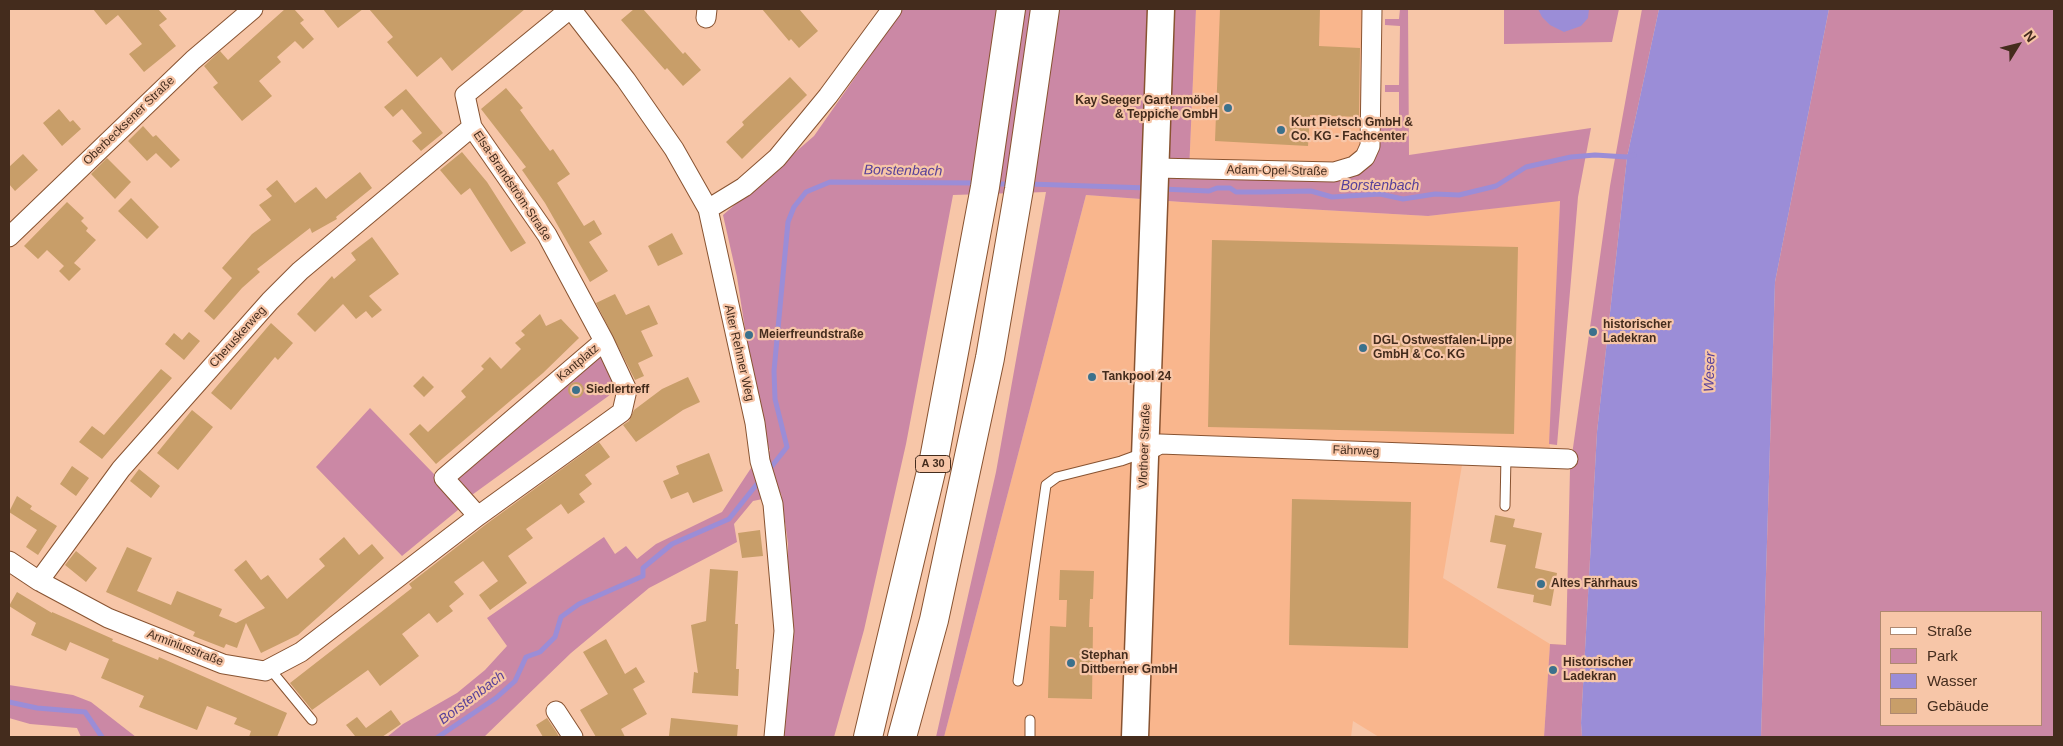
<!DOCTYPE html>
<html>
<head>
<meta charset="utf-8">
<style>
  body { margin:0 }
  #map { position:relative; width:2063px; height:746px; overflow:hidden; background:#f7c6a8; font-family:Arial,sans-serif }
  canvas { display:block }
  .frame { position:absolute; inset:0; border:10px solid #442c1d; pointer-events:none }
  .legend { position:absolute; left:1880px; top:611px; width:162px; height:115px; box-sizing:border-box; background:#f7c6a8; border:1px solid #af8870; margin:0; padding:6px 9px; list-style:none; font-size:15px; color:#442c1d }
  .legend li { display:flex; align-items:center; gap:10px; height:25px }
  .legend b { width:25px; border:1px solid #af8870 }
  .north { position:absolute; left:1993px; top:20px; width:50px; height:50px; -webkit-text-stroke:4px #f7c6a8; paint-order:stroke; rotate:54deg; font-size:14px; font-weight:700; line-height:20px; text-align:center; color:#442c1d }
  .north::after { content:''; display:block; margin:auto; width:18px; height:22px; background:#442c1d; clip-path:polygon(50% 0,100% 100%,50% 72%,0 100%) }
</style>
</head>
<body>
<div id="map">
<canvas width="2063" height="746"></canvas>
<div class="frame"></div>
<ul class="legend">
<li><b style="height:6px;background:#fff"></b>Straße</li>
<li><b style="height:14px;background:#cb88a5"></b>Park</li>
<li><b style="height:14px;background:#9b8dd7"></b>Wasser</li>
<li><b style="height:14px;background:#c89e69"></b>Gebäude</li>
</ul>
<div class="north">N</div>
</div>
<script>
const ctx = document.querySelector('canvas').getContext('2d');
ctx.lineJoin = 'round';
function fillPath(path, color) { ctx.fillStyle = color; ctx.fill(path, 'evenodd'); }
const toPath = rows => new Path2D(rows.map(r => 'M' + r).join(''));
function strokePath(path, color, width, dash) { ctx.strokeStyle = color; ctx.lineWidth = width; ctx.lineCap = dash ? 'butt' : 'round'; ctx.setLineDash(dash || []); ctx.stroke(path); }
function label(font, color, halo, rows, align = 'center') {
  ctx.font = font + ' Arial,sans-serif'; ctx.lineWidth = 4.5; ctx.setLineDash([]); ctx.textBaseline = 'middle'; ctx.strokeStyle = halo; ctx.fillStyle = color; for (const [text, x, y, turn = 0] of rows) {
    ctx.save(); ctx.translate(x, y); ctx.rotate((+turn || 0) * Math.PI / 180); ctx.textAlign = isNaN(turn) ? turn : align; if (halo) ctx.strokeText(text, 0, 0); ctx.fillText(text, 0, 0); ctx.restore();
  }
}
const built = toPath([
  [1196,9,1380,9,1361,169,1189,172],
  [1086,195,1182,202,1428,216,1560,200,1549,467,1462,465,1443,578,1550,644,1566,645,1550,645,1544,737,1379,737,1353,721,1351,737,944,737]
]);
const green = toPath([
  [903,9,1196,9,1189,172,1361,169,1379,118,1399,118,1399,92,1385,92,1385,85,1399,85,1400,26,1385,25,1385,19,1399,19,1400,9,1408,9,1409,155,1591,128,1578,197,1557,445,1549,444,1560,201,1428,216,1182,202,1086,195,944,737,936,737,996,472,1046,192,953,195,906,444,864,630,834,737,779,737,788,633,788,544,781,493,777,496,753,501,734,524,737,542,649,588,571,653,484,737,387,737,403,724,457,693,485,670,507,646,487,618,604,537,615,554,626,546,637,559,656,544,722,512,757,459,770,451,759,420,737,277,723,215,814,136],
  [1504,9,1619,9,1612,42,1504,44],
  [1642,9,1659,9,1627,157,1597,432,1581,723,1582,737,1544,737,1550,644,1566,645,1570,469,1610,186],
  [1829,9,2054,9,2054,737,1761,737,1775,282],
  [1882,612,2042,612,2042,725,1882,725],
  [604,342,625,384,465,500,444,478],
  [370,408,464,505,402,556,316,467],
  [9,685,73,695,91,702,136,737,81,737,77,728,30,724,9,718]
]);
const water = toPath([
  [1538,9,1589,9,1588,18,1581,26,1564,32,1550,25,1542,17],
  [1659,9,1829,9,1775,282,1761,737,1582,737,1581,723,1597,432,1627,157]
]);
const stream = toPath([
  [994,184,1013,184],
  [1029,184,1148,188],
  [1161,189,1209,191,1217,188,1230,188,1236,192,1260,192,1311,191,1332,197,1380,194,1403,199,1435,194,1459,195,1496,186,1526,167,1571,157,1595,155,1627,157,1634,155],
  [768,471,787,447,775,399,774,371,788,222,794,207,806,192,830,182,978,183],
  [9,702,37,708,85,712,102,737],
  [438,737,496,698,515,681,526,657,540,652,555,637,561,617,579,604,643,576,643,568,672,544,729,519,761,479]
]);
const building = toPath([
  [93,9,158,9,167,19,159,25,176,46,144,72,129,54,142,44,118,15,106,25],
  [285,9,294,9,304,20,300,23,314,39,303,49,295,41,277,57,281,62,259,81,272,96,242,121,213,87,218,83,204,66,220,51,228,60],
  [323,9,363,9,338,28],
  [369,9,525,9,452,71,441,57,417,77,387,42,393,37],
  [634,9,643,9,683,54,685,52,701,70,683,86,667,68,665,70,621,20],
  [762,9,799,9,818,31,799,48,791,39,789,41],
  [1220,9,1320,9,1319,46,1360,48,1359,117,1310,115,1308,146,1215,141],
  [790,77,807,95,742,159,726,142,744,125,742,122],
  [506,88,523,108,520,110,550,151,553,149,570,174,557,183,584,226,594,220,602,234,589,242,608,271,590,282,545,203,522,170,526,167,481,109],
  [406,89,443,133,421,151,412,141,422,133,402,109,393,117,384,107],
  [59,109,70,122,73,120,81,129,62,146,43,123],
  [143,126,153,137,156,135,180,160,171,168,156,153,147,161,128,141],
  [462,152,487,182,526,243,511,252,470,188,461,195,440,170],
  [23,154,38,170,15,191,9,184,9,167],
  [107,158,131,182,115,199,91,174],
  [360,172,372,188,336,217,337,219,312,233,310,228,257,269,260,272,242,288,214,320,204,311,232,278,222,268,252,234,271,220,259,205,272,196,266,189,277,180,295,203,316,187,326,199],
  [131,198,159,227,147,239,118,211],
  [67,202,84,218,81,221,88,228,86,231,96,240,74,263,81,269,69,281,59,271,64,266,47,250,38,259,24,246],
  [672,233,683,254,658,266,648,246],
  [372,237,399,274,369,296,382,310,372,318,366,311,356,319,343,304,315,332,297,314,332,276,334,279,356,260,351,253],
  [1212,240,1518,247,1514,434,1208,427],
  [615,294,626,315,649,305,658,324,641,331,653,356,638,363,644,376,635,380,596,303],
  [540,314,546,326,561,319,579,338,543,373,436,464,409,434,420,424,428,432,466,397,461,391,484,369,481,366,490,357,501,369,521,349,515,343,525,335,521,331],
  [271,323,293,343,278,360,275,357,231,410,211,393],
  [189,332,200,341,184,360,165,344,174,333,182,340],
  [161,369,172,378,102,459,79,442,92,426,104,435],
  [423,376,434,387,424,397,413,386],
  [688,377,700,402,683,410,636,442,623,425,629,421,634,410,662,389],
  '568 390a8 8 0 1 1 16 0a8 8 0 1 1-16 0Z',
  [192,410,213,427,178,470,157,453],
  [599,442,610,457,585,475,592,484,579,494,585,502,568,514,561,504,526,529,533,538,508,556,527,583,490,610,479,595,498,581,483,561,454,582,464,594,449,606,453,611,437,623,429,613,402,634,419,656,380,686,368,670,312,710,290,683,412,588,409,584,485,525],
  [709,453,723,491,693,503,688,492,671,499,663,481,679,474,676,466],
  [72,466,89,478,76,496,60,484],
  [139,469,160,486,151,498,130,481],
  [17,496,32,506,30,509,57,526,38,555,26,547,37,530,9,512],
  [1292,499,1411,502,1408,648,1289,645],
  [1495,515,1515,519,1513,527,1542,533,1535,568,1557,573,1551,606,1533,602,1534,595,1497,588,1506,545,1490,542],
  [760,530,763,556,742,558,738,533],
  [344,537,359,555,372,544,384,558,298,635,261,653,246,623,237,648,226,644,224,648,193,636,195,632,106,592,127,547,152,558,137,591,171,605,177,591,222,609,219,616,236,623,265,608,234,570,246,560,261,580,268,575,287,599,325,566,319,559],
  [76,551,97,568,86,582,65,565],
  [710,569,738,571,735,624,738,624,736,669,739,669,738,696,692,693,694,672,698,673,691,625,706,621],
  [1060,570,1094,571,1093,599,1090,599,1089,627,1093,627,1092,699,1048,698,1050,626,1066,627,1067,600,1059,600],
  [17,592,52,613,52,612,113,639,112,641,158,660,159,657,287,713,277,737,249,737,251,731,234,724,237,718,207,706,197,730,139,707,144,696,101,678,109,659,70,642,66,651,31,635,36,623,9,606],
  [606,639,625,674,636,667,645,682,633,689,647,714,621,729,625,737,596,737,580,710,608,694,583,652],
  [391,710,401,724,382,737,353,737,355,736,346,725,357,717,366,728],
  [547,718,557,733,559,737,543,737,536,725],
  [671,718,738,725,737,737,669,736]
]);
const service = toPath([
  [1505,506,1506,456],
  [270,669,312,720],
  [1018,681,1046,485,1057,477,1121,461,1143,453],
  [1030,737,1030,720]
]);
const minor = toPath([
  [570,9,465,95,472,127,547,235,604,341],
  [571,9,626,80,674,149,708,209,755,423,760,461,773,504,784,631,774,737],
  [706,18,707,9],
  [1156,168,1334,172,1354,166,1365,157,1370,146,1372,9],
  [708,209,744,187,777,158,828,96,892,9],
  [9,237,193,60,253,9],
  [1145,452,1160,444,1568,459],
  [9,561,39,581,108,618,223,664,265,671,301,652,478,516,622,412,627,390,604,341,444,478,478,516],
  [39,581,121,469,270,301,300,271,472,127],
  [556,711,573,737]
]);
const secondary = toPath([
  [1135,737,1161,9]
]);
const motorway = toPath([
  [868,737,934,459,985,187,1011,9],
  [902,737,934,620,990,358,1019,189,1045,9]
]);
const markers = [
  [1228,108,5,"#3b718c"],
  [1281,130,5,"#3b718c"],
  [1593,332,5,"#3b718c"],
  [749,335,5,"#3b718c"],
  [1363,348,5,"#3b718c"],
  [1092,377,5,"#3b718c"],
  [576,390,5,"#3b718c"],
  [1541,584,5,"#3b718c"],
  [1071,663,5,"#3b718c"],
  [1553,670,5,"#3b718c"]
];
const shields = [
  [933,464,35]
];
const shieldNames = [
  ["A 30",933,464]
];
const poiNames = [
  ["Kay Seeger Gartenmöbel",1218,101,"right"],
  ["& Teppiche GmbH",1218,115,"right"],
  ["Kurt Pietsch GmbH &",1291,123],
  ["Co. KG - Fachcenter",1291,137],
  ["historischer",1603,325],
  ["Ladekran",1603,339],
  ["Meierfreundstraße",759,335],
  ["DGL Ostwestfalen-Lippe",1373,341],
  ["GmbH & Co. KG",1373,355],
  ["Tankpool 24",1102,377],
  ["Siedlertreff",586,390],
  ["Altes Fährhaus",1551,584],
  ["Stephan",1081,656],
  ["Dittberner GmbH",1081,670],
  ["Historischer",1563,663],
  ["Ladekran",1563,677]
];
const streetNames = [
  ["Oberbecksener Straße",129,121,-44],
  ["Adam-Opel-Straße",1277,171,1],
  ["Elsa-Brandström-Straße",512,186,56],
  ["Cheruskerweg",238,337,-48],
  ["Alter Rehmer Weg",739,353,77],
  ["Kantplatz",578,363,-40],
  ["Vlothoer Straße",1145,446,-88],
  ["Fährweg",1356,451,2],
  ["Arminiusstraße",185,648,21]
];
const waterNames = [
  ["Borstenbach",903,171,1],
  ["Borstenbach",1380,186],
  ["Weser",1710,372,-88],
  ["Borstenbach",472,698,-37]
];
fillPath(built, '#f9b68d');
fillPath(green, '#cb88a5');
fillPath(water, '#9b8dd7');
strokePath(stream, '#9b8dd7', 5);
fillPath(building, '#c89e69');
strokePath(service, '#885331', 11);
strokePath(minor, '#885331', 21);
strokePath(secondary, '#885331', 29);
strokePath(motorway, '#885331', 30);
strokePath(service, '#fff', 9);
strokePath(minor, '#fff', 19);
strokePath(secondary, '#fff', 26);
strokePath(motorway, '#fff', 28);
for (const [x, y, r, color] of markers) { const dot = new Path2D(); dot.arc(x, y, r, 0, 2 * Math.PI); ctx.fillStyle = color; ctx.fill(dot); strokePath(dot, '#f7c6a8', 2); }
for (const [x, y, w] of shields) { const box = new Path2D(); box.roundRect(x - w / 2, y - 8.5, w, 17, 4); ctx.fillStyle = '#f7c6a8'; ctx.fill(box); strokePath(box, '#442c1d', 1); }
label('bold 11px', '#442c1d', null, shieldNames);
label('bold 12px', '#442c1d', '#f7c6a8', poiNames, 'left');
label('12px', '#442c1d', '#f7c6a8', streetNames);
label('italic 14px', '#584199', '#f7c6a8', waterNames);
</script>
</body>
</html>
